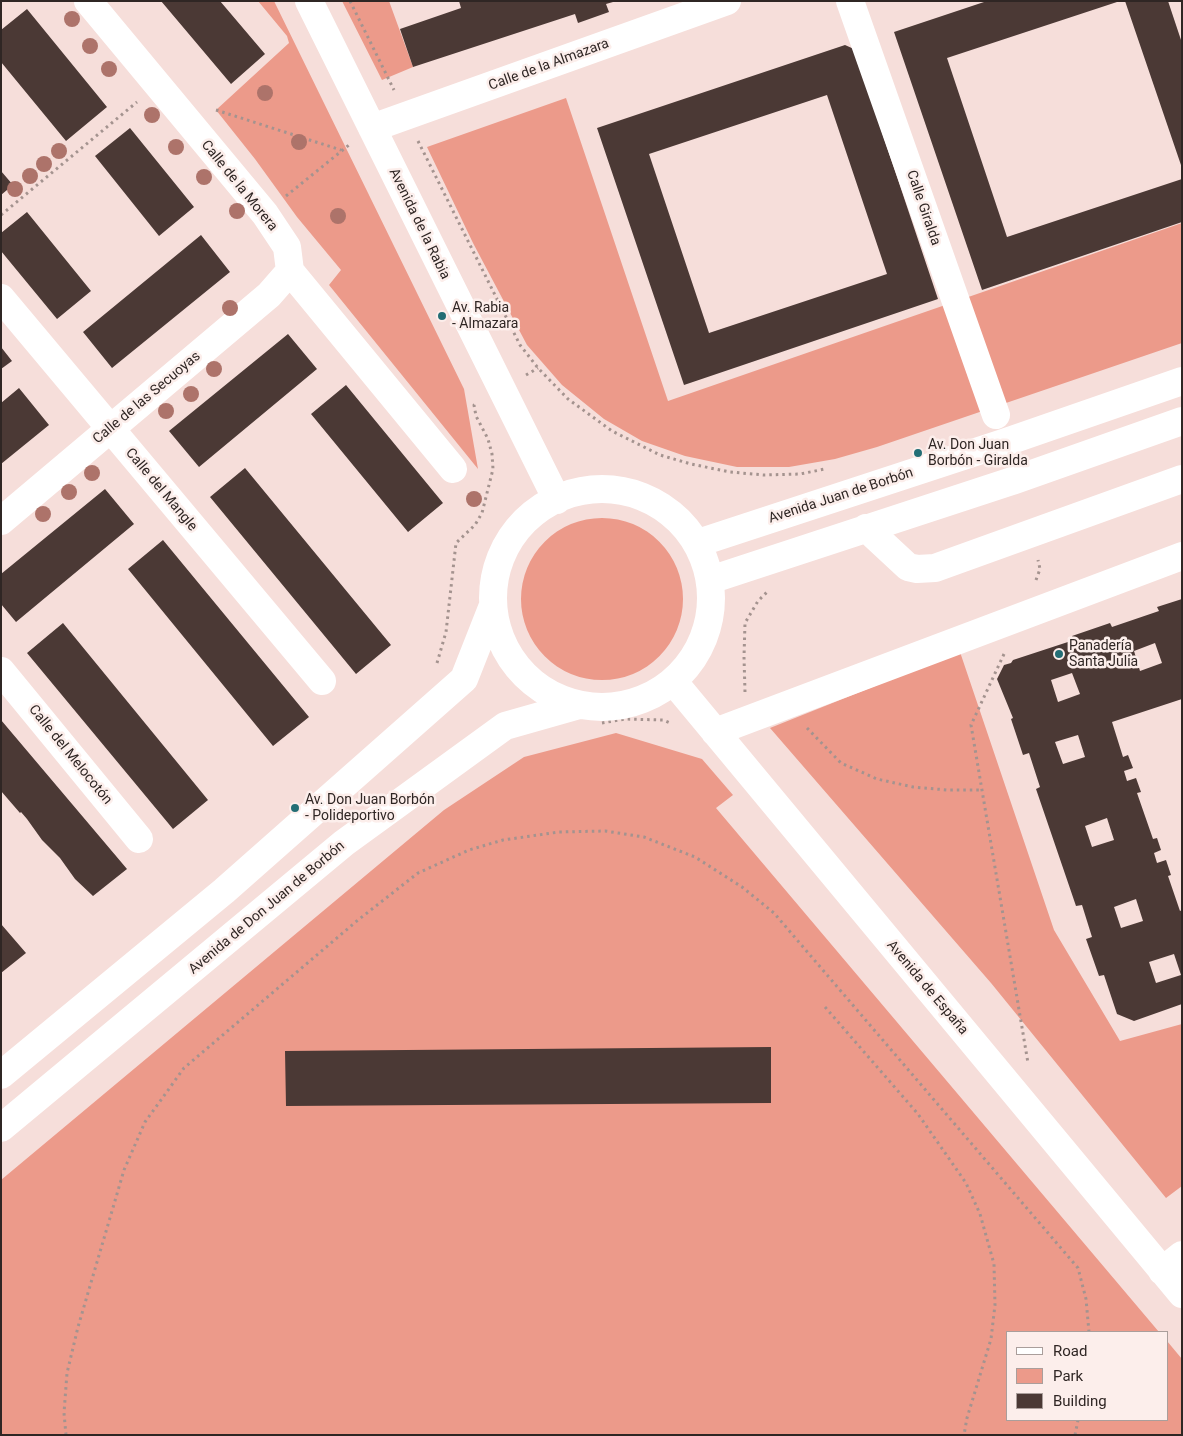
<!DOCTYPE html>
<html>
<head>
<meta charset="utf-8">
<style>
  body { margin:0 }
  #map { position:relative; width:1183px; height:1436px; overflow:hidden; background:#f6deda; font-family:Roboto,sans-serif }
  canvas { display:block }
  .frame { position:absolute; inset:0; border:2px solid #2f2624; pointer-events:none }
  .legend { position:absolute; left:1006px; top:1331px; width:162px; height:90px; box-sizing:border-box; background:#fceeeb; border:1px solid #aa9e9b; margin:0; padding:6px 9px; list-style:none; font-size:15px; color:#2f2624 }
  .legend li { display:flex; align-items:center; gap:10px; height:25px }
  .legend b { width:25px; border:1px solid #aa9e9b }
</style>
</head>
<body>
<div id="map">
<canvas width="1183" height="1436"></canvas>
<div class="frame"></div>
<ul class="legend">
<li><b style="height:6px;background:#fff"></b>Road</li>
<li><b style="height:14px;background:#ec9a8a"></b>Park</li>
<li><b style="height:14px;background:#4b3935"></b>Building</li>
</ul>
</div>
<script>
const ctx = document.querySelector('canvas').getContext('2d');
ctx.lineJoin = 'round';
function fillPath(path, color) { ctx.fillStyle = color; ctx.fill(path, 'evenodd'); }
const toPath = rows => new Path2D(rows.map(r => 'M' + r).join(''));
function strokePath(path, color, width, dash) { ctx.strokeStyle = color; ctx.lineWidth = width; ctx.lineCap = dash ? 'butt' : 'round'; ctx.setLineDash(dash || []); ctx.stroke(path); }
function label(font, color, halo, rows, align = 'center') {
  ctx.font = font + ' Roboto,sans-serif'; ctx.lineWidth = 5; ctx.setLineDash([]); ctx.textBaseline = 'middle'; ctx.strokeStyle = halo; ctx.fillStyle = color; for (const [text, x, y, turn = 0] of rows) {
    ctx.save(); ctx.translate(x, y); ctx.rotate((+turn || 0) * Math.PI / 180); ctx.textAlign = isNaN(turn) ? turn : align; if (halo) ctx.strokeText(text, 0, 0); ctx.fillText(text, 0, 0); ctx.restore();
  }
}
const green = toPath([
  [258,1,274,1,464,389,478,469,329,285,341,270,297,217,255,159,216,110,289,43,287,36],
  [342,1,389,1,413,67,382,80],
  [566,98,668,401,1182,223,1182,343,877,447,835,459,789,467,737,467,685,456,642,441,604,419,562,385,527,345,473,243,427,147],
  '521 599a81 81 0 1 1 162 0a81 81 0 1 1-162 0Z',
  [960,652,1054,930,1120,1041,1182,1024,1182,1186,1166,1198,991,983,770,728],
  [616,733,702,759,733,795,716,808,1159,1332,1007,1332,1007,1420,1167,1420,1167,1341,1182,1359,1182,1435,1,1435,1,1180,444,810,524,757]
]);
const building = toPath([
  [161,1,220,1,265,54,231,84],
  [459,1,613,1,613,2,606,4,609,12,578,23,575,14,413,67,400,29,461,8],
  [987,1,1117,2,947,58,1007,237,1182,179,1182,222,982,290,894,32],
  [1125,1,1168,1,1182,43,1182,168],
  [27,9,107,107,66,141,1,62,1,30],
  [845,45,854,49,938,299,684,385,597,128],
  [827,95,887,274,709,333,649,154],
  [130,128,194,207,159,236,95,156],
  [1,171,13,185,1,195],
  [27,212,91,291,57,319,1,251,1,233],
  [201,235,230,272,112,368,83,332],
  [288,334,317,369,199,467,169,431],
  [1,347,12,361,1,369],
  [346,385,443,503,408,532,311,414],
  [19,388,49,425,1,464,1,403],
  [245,468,391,645,356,674,210,497],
  [105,489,134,524,16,622,1,604,1,574],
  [163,540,309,717,273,746,128,569],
  [1182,599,1182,699,1112,722,1123,757,1128,755,1133,768,1124,771,1127,781,1136,778,1141,792,1137,793,1153,839,1157,838,1161,850,1154,853,1157,863,1166,860,1171,875,1168,876,1180,911,1182,910,1182,1004,1134,1021,1117,1014,1104,975,1099,976,1086,939,1092,937,1082,905,1076,906,1036,789,1040,787,1029,753,1023,755,1011,719,1013,718,997,679,1004,665,1011,663,1013,660,1074,640,1072,636,1110,623,1112,627,1159,611,1157,607],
  [1155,643,1162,663,1140,671,1134,651],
  [1072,673,1080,694,1058,702,1051,680],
  [1078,735,1085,757,1063,764,1055,742],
  [1107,818,1114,840,1092,847,1085,826],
  [1136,899,1143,921,1121,928,1114,907],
  [1174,954,1181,975,1156,983,1149,962],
  [63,623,208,800,173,829,27,653],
  [1,720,127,869,93,896,75,879,60,858,42,840,27,819,21,812,20,813,1,791],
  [1,924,26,953,1,973],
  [771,1047,771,1103,286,1106,285,1051]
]);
const path = toPath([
  [350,1,394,90],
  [216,110,341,150],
  [418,141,520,345,538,368,568,399,612,431,660,455,691,464,730,472,764,475,800,474,825,469],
  [286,196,349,145],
  [1,215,137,102],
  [526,375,538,368],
  [1036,580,1040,569,1038,560],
  [1004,654,971,725,1028,1063],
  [437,663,446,632,456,543,475,525,482,513,493,469,492,454,488,439,476,416,474,405,477,403],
  [745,692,744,657,745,623,758,601,768,591],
  [602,723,625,719,663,720,670,723],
  [807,728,841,763,877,779,913,787,947,790,982,790],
  [825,1007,918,1114,966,1183,980,1214,994,1264,995,1305,991,1339,967,1418,964,1435],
  [66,1435,64,1413,67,1373,78,1327,124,1170,145,1122,184,1068,358,920,418,873,469,850,503,840,559,832,605,831,644,837,695,857,742,887,774,913,1078,1268,1086,1299,1089,1332],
  [1075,1435,1078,1420]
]);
const minor = toPath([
  [88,1,265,214,287,247,290,271,453,469],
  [309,1,557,500],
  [850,1,996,415],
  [372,128,727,1],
  [1,298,322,681],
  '493 598a109 109 0 1 1 218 0a109 109 0 1 1-218 0Z',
  [1,521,269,295,290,271],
  [866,528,908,567,917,569,935,568,1182,479],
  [698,543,1003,443,1182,381],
  [710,580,1012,481,1182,421],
  [1,671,139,839],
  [673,681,1182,1294],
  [715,732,1182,556],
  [1,1075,224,891,464,679,492,608],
  [1,1128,344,843,505,726,579,705],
  [1162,1271,1182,1255]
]);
const trees = [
  [72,19],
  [90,46],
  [109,69],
  [265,93],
  [152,115],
  [299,142],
  [176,147],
  [59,151],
  [44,164],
  [30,176],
  [204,177],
  [15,189],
  [237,211],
  [338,216],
  [230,308],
  [214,369],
  [191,394],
  [166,411],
  [92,473],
  [69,492],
  [474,499],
  [43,514]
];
const markers = [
  [442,316,5,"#236e75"],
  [918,453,5,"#236e75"],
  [1059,654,5,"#236e75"],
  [295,808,5,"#236e75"]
];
const streetNames = [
  ["Calle de la Almazara",549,65,-20],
  ["Calle de la Morera",239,186,51],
  ["Calle Giralda",923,208,71],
  ["Avenida de la Rabia",419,224,64],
  ["Calle de las Secuoyas",147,398,-40],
  ["Calle del Mangle",161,490,50],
  ["Avenida Juan de Borbón",841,496,-18],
  ["Calle del Melocotón",70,755,51],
  ["Avenida de Don Juan de Borbón",267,908,-40],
  ["Avenida de España",927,988,50]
];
const poiNames = [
  ["Av. Rabia",452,308],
  ["- Almazara",452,324],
  ["Av. Don Juan",928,445],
  ["Borbón - Giralda",928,461],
  ["Panadería",1069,646],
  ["Santa Julia",1069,662],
  ["Av. Don Juan Borbón",305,800],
  ["- Polideportivo",305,816]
];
fillPath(green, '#ec9a8a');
fillPath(building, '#4b3935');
strokePath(path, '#a4938f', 3, [2.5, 4]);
strokePath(minor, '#fff', 28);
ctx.fillStyle = '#ad736a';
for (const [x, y] of trees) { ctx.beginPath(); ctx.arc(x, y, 8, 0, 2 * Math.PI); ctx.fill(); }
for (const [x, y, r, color] of markers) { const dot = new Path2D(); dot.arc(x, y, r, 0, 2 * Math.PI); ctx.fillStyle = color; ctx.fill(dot); strokePath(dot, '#fceeeb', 2); }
label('14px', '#2f2624', '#fceeeb', streetNames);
label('14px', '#2f2624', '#fceeeb', poiNames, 'left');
</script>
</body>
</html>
